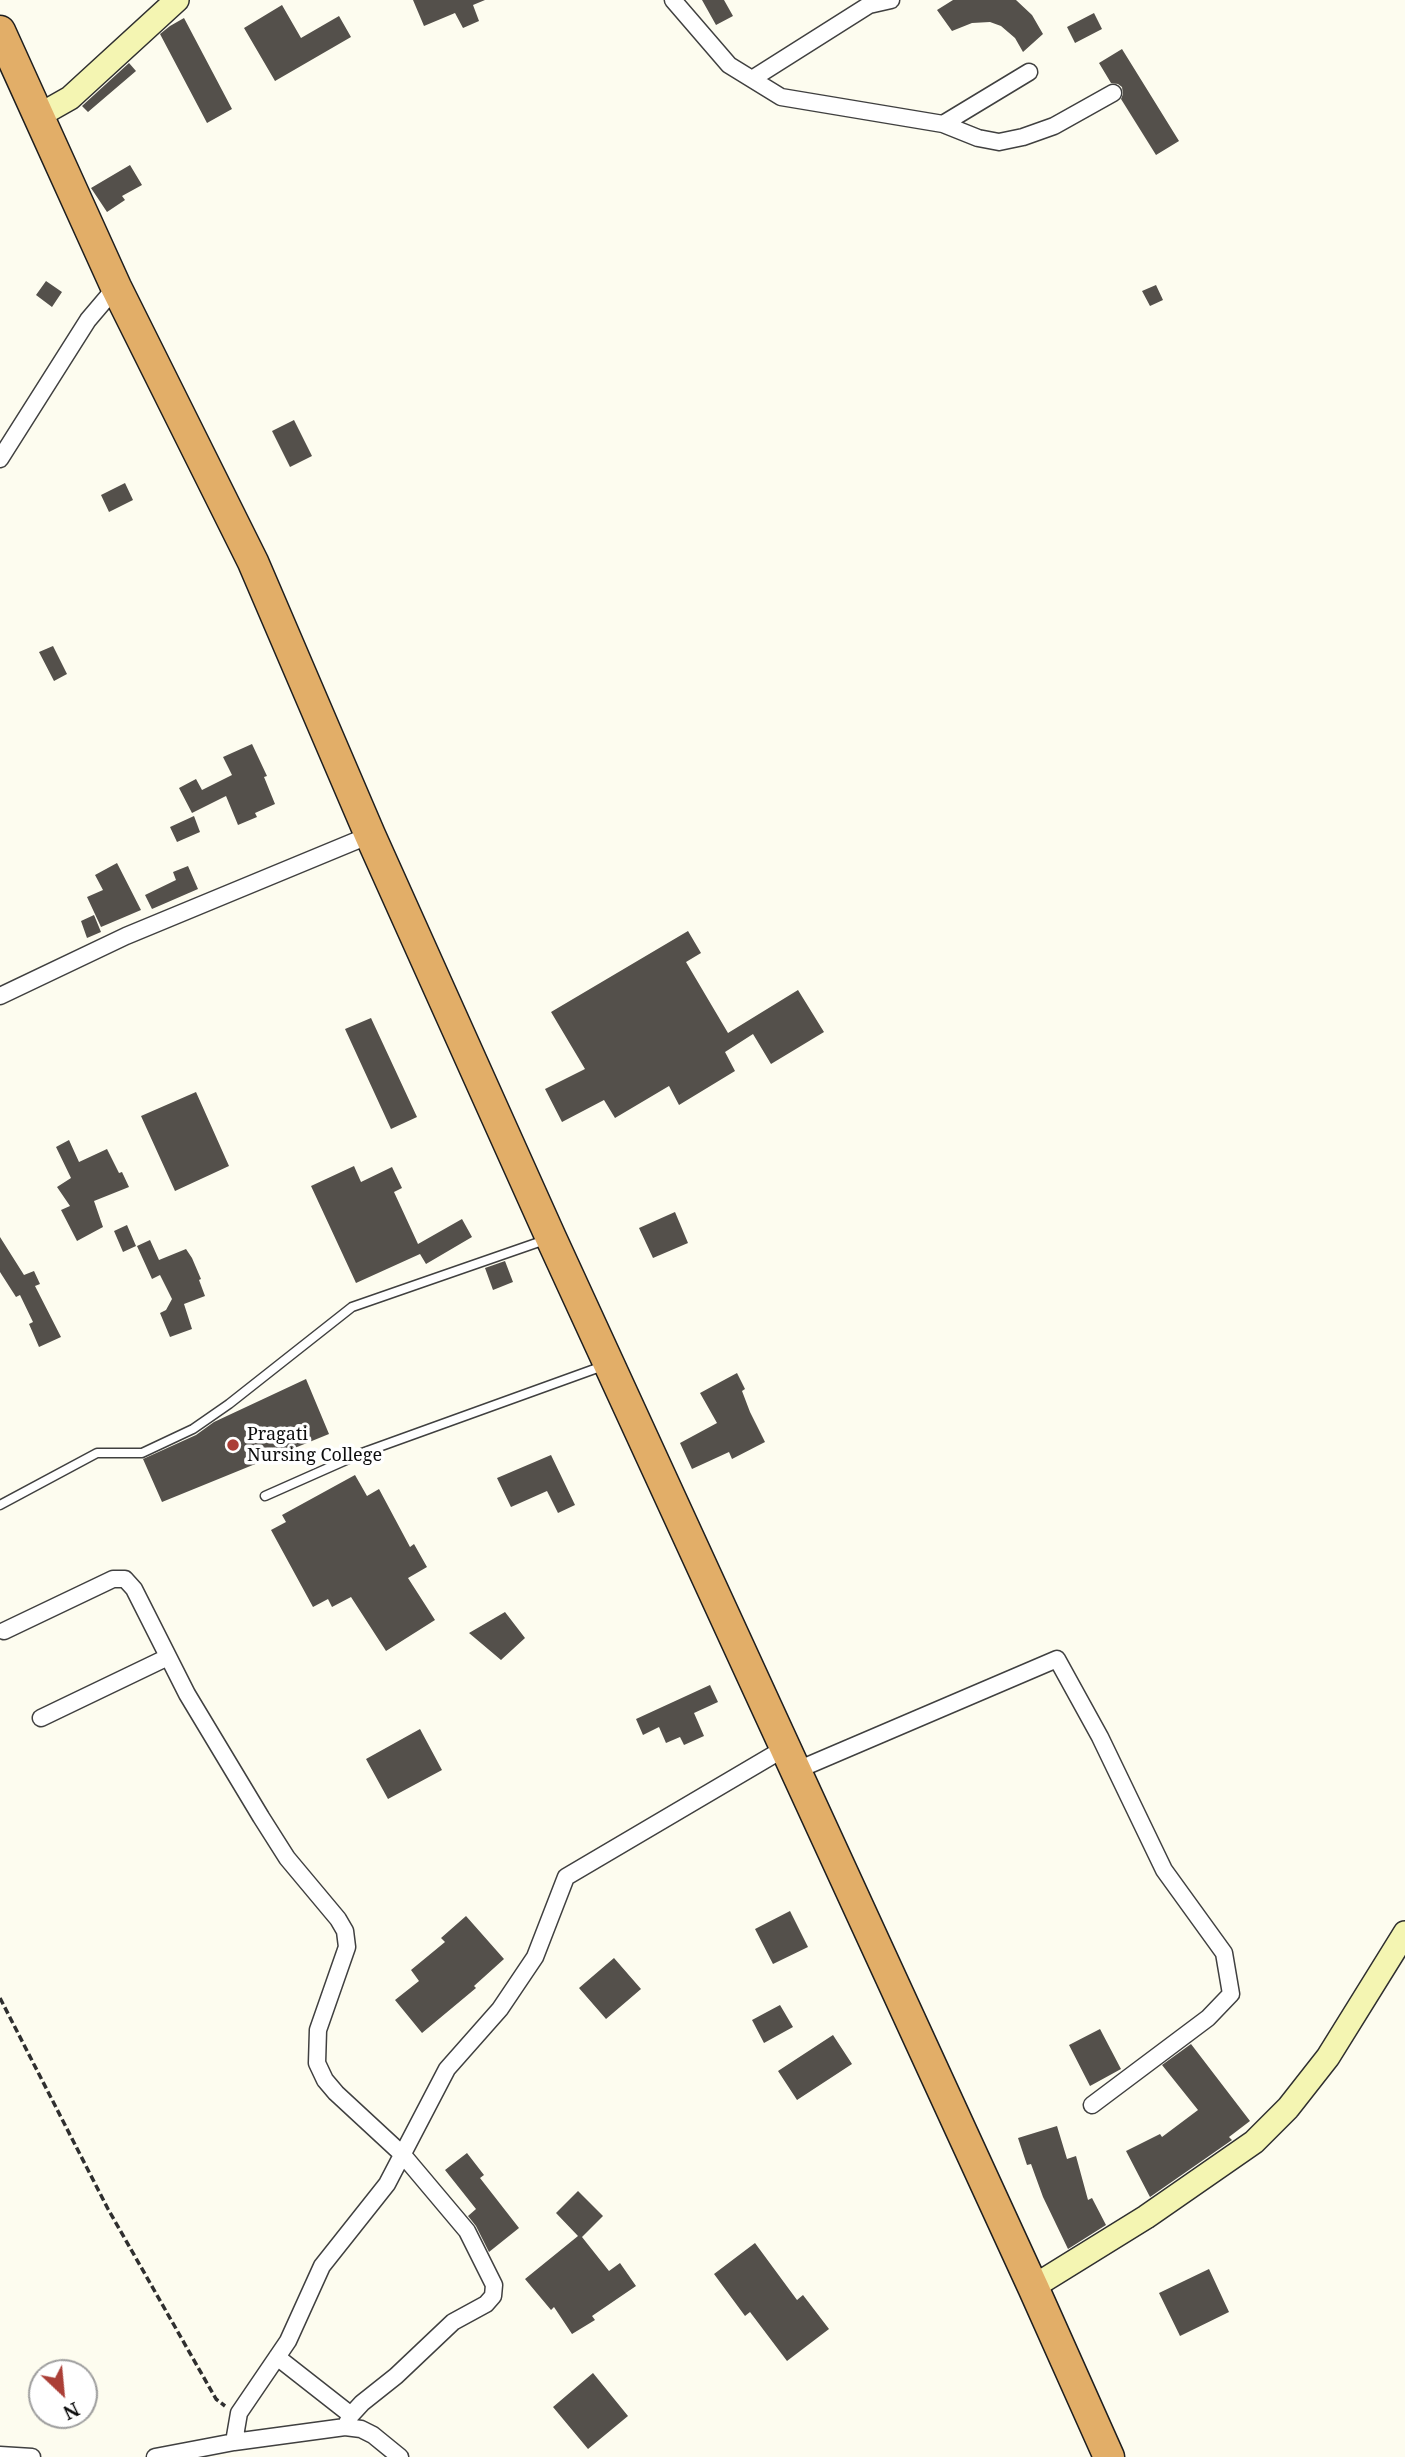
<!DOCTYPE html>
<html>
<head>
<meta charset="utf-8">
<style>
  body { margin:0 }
  #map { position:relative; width:1405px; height:2457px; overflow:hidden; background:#fdfcef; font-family:"Noto Serif",serif }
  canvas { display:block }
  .north { position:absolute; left:28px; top:2359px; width:70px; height:70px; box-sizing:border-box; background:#fff; border:2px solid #9e9e9e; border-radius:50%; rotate:154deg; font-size:19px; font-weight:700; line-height:28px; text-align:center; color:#0d0d0d }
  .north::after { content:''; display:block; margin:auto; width:24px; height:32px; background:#ab3f37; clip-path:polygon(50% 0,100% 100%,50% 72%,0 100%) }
</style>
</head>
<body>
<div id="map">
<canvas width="1405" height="2457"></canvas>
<div class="north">N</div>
</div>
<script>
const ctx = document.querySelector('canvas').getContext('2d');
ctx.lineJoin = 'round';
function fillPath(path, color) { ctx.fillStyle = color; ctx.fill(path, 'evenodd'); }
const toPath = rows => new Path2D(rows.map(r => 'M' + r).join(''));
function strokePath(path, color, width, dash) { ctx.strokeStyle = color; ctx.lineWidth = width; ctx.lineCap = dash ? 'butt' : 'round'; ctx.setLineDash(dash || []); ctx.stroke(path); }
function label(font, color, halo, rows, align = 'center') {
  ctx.font = font + ' "Noto Serif",serif'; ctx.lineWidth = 7; ctx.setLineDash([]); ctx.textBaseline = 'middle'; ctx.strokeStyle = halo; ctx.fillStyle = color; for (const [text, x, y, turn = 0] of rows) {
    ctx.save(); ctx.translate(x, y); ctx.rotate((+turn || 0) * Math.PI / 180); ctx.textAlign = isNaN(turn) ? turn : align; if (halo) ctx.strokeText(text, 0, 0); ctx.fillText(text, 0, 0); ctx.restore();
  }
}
const building = toPath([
  [413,0,485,0,473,5,479,21,463,28,455,13,424,26],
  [702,0,724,0,733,16,716,25],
  [953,0,1016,0,1032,15,1043,34,1023,52,1015,38,1001,26,990,22,972,23,952,31,937,10],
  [282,5,301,38,339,16,351,37,275,81,244,28],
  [1094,13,1102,29,1075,43,1067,27],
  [184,18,232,109,207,123,160,34,170,26],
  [1122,49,1179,141,1156,155,1121,99,1123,94,1122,87,1118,84,1111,83,1099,63],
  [129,63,136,71,88,112,82,106],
  [130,165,142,185,122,196,125,200,107,212,91,188],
  [46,281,62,292,52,307,36,295],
  [1156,285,1163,300,1150,306,1142,291],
  [294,420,312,456,290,467,272,431],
  [125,483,133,500,109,512,101,495],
  [53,646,67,674,54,681,39,652],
  [252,744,267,776,264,777,275,804,255,813,257,817,238,825,226,796,192,813,179,788,196,779,202,790,232,775,223,757],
  [194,816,200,832,177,842,170,827],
  [117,863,141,910,101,927,87,897,103,890,95,875],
  [188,866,198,889,152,909,145,895,176,880,173,872],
  [94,915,101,932,87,938,81,921],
  [688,931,701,953,686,962,728,1033,798,990,824,1032,771,1064,753,1034,725,1052,735,1071,679,1105,669,1086,615,1118,604,1100,562,1122,545,1089,585,1069,551,1012],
  [371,1018,417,1117,391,1129,345,1029],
  [196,1092,229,1166,175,1191,141,1116],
  [69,1140,79,1162,107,1149,119,1173,122,1172,129,1187,94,1201,103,1227,77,1241,61,1210,70,1206,57,1187,71,1178,56,1147],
  [354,1166,361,1182,392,1167,402,1188,394,1192,418,1244,462,1219,472,1237,426,1264,420,1254,356,1283,311,1186],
  [675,1212,688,1243,653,1258,639,1228],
  [127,1225,136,1246,123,1252,114,1231],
  [0,1237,24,1275,34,1271,40,1284,35,1286,61,1337,39,1347,29,1324,33,1322,20,1295,16,1297,0,1272],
  [150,1240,159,1260,186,1249,192,1258,201,1279,199,1280,205,1296,184,1304,192,1329,170,1337,160,1313,166,1310,172,1299,160,1275,152,1279,137,1246],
  [505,1261,513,1282,493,1290,485,1268],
  [737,1373,745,1389,742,1391,750,1412,765,1442,732,1459,729,1452,692,1469,680,1443,717,1423,700,1393],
  [306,1379,329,1434,162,1502,143,1459,196,1435,214,1422],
  [551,1455,575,1505,558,1513,547,1491,511,1507,497,1478],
  [355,1475,367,1496,379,1489,410,1547,414,1544,427,1567,408,1578,435,1620,386,1651,351,1597,332,1607,328,1599,313,1607,271,1530,286,1522,282,1515],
  [505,1612,525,1638,501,1660,469,1633],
  [710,1685,718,1702,694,1713,704,1736,684,1745,680,1737,666,1743,659,1727,643,1735,636,1719],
  [420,1729,442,1770,388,1799,366,1759],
  [790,1911,808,1947,773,1964,755,1929],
  [466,1916,504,1959,474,1986,476,1988,422,2033,395,2000,419,1981,411,1970,445,1942,441,1938],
  [614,1958,641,1989,606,2019,579,1988],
  [780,2005,793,2027,764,2043,752,2020],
  [1100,2029,1121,2069,1090,2086,1069,2045],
  [833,2035,852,2064,797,2100,778,2071],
  [1191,2044,1250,2121,1229,2137,1232,2140,1150,2197,1126,2151,1160,2134,1162,2137,1198,2110,1162,2065],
  [1057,2126,1067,2159,1076,2156,1088,2200,1092,2198,1106,2225,1068,2249,1043,2197,1031,2164,1027,2165,1018,2138],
  [467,2153,484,2175,480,2178,519,2228,489,2252,476,2226,468,2216,476,2209,445,2170],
  [578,2191,603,2216,582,2237,609,2271,620,2263,636,2286,592,2316,595,2320,572,2334,554,2307,551,2310,525,2279,578,2236,556,2213],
  [755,2243,797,2300,803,2295,829,2329,787,2361,750,2312,745,2316,714,2274],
  [1209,2269,1229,2312,1180,2336,1159,2293],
  [593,2373,628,2416,588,2449,553,2407]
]);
const path = toPath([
  [0,1998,108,2209,216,2399,225,2406]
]);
const lane = toPath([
  [265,1496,362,1453,603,1366],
  [0,1505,97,1453,142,1453,193,1429,229,1404,352,1307,545,1240]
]);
const street = toPath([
  [673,0,729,65,781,97,943,124,978,138,999,142,1023,137,1054,126,1113,93],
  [752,79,869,5,891,0],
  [943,124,1029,72],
  [0,459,88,320,116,287],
  [0,996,126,936,370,835],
  [4,1631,113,1579,125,1579,134,1589,187,1694,261,1817,287,1858,338,1919,345,1931,347,1947,318,2030,317,2063,325,2080,336,2093,403,2155,467,2231,494,2285,493,2296,486,2304,453,2322,396,2376,362,2403,351,2415,345,2427],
  [41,1718,168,1657],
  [795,1771,1057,1659,1100,1737,1164,1870,1224,1953,1231,1994,1208,2018,1092,2105],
  [277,2357,351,2415],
  [234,2442,239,2413,288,2341,322,2266,387,2184,447,2069,500,2009,535,1957,566,1877,785,1748],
  [0,2455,32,2457],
  [155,2457,234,2442,345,2427,361,2429,373,2435,400,2457]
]);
const secondary = toPath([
  [40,115,70,98,177,0],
  [1033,2287,1146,2217,1254,2142,1288,2108,1328,2057,1405,1933]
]);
const highway = toPath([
  [0,31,116,287,253,562,370,835,551,1238,1033,2287,1109,2457]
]);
const markers = [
  [233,1445,7,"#ab3f37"]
];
const poiNames = [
  ["Pragati",247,1435],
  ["Nursing College",247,1456]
];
fillPath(building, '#54504b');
strokePath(lane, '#404040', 11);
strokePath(street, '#404040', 19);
strokePath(secondary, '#2f2f2f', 26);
strokePath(highway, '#1e1e1e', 33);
strokePath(path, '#2f2f2f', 3.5, [7, 3.5]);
strokePath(lane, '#fff', 8);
strokePath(street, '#fff', 16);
strokePath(secondary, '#f4f5b2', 23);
strokePath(highway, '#e2ae68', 30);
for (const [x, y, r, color] of markers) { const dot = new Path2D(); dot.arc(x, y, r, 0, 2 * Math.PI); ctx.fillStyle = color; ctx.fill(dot); strokePath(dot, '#fff', 2.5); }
label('18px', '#0d0d0d', '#fff', poiNames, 'left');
</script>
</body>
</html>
